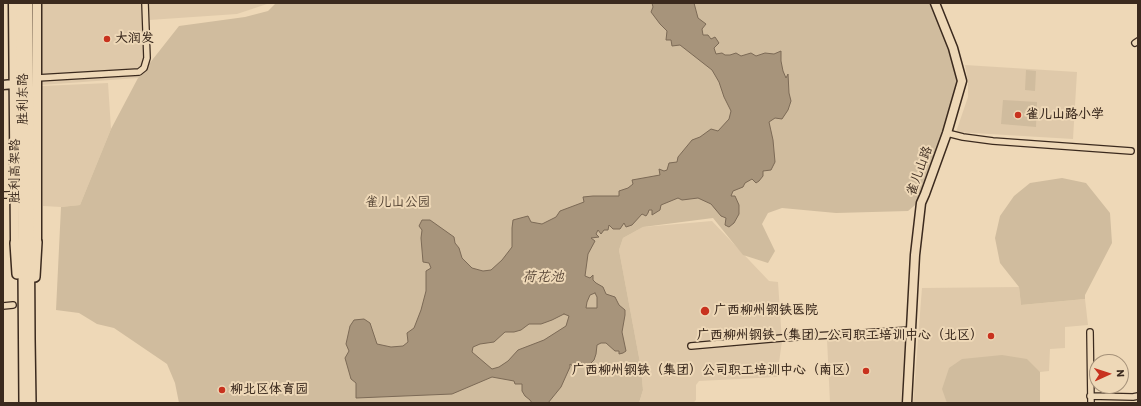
<!DOCTYPE html>
<html>
<head>
<meta charset="utf-8">
<style>
  body { margin:0 }
  #map { position:relative; width:1141px; height:406px; overflow:hidden; background:#eed8b7; font-family:Itim,sans-serif }
  canvas { display:block }
  .frame { position:absolute; inset:0; border:4px solid #3b2a1e; pointer-events:none }
  .north { position:absolute; left:1089px; top:354px; width:40px; height:40px; box-sizing:border-box; background:#eed8b7; border:1px solid #a6927a; border-radius:50%; rotate:87deg; font-size:11px; font-weight:700; line-height:16px; text-align:center; color:#3b2a1e }
  .north::after { content:''; display:block; margin:auto; width:14px; height:18px; background:#c8321e; clip-path:polygon(50% 0,100% 100%,50% 72%,0 100%) }
</style>
</head>
<body>
<div id="map">
<canvas width="1141" height="406"></canvas>
<div class="frame"></div>
<div class="north">N</div>
</div>
<script>
const ctx = document.querySelector('canvas').getContext('2d');
ctx.lineJoin = 'round';
function fillPath(path, color) { ctx.fillStyle = color; ctx.fill(path, 'evenodd'); }
const toPath = rows => new Path2D(rows.map(r => 'M' + r).join(''));
function strokePath(path, color, width, dash) { ctx.strokeStyle = color; ctx.lineWidth = width; ctx.lineCap = dash ? 'butt' : 'round'; ctx.setLineDash(dash || []); ctx.stroke(path); }
function label(font, color, halo, rows, align = 'center') {
  ctx.font = font + ' Itim,"LXGW WenKai TC",sans-serif'; ctx.lineWidth = 4; ctx.setLineDash([]); ctx.textBaseline = 'middle'; ctx.strokeStyle = halo; ctx.fillStyle = color; for (const [text, x, y, turn = 0] of rows) {
    ctx.save(); ctx.translate(x, y); ctx.rotate((+turn || 0) * Math.PI / 180); ctx.textAlign = isNaN(turn) ? turn : align; if (halo) ctx.strokeText(text, 0, 0); ctx.fillText(text, 0, 0); ctx.restore();
  }
}
const built = toPath([
  [40,3,270,3,237,14,149,20,149,64,138,78,41,85],
  [965,65,1077,72,1073,139,956,132,968,97,968,82],
  [108,83,111,129,80,205,61,207,43,206,42,86],
  [712,221,769,281,778,282,782,341,777,377,699,381,696,385,696,400,693,403,639,403,643,390,641,368,619,250,623,238,643,227],
  [1019,287,1021,305,1085,299,1088,325,1065,327,1065,348,1050,349,1049,371,1040,372,1040,403,913,403,922,288],
  [905,338,901,403,830,403,827,339]
]);
const green = toPath([
  [276,3,932,3,951,48,960,82,920,201,908,211,836,213,782,208,768,213,762,224,775,251,768,263,743,255,713,218,643,227,623,238,619,250,641,368,643,390,639,403,179,403,175,383,167,364,114,328,97,324,79,313,56,310,61,207,80,205,111,129,138,78,179,26,245,17,268,11],
  [1026,70,1036,71,1035,91,1025,90],
  [1003,100,1037,102,1036,127,1001,124],
  [1062,178,1086,183,1110,213,1112,243,1085,295,1085,299,1021,305,1019,287,1000,263,995,238,1000,216,1014,196,1030,183],
  [1002,355,1027,359,1040,372,1040,403,947,403,942,389,949,368,962,359]
]);
const water = toPath([
  [652,3,694,3,698,18,706,24,702,29,703,35,708,35,711,39,715,37,719,43,714,48,716,54,722,53,725,55,730,55,736,53,741,56,751,53,756,56,765,53,774,54,781,51,781,61,783,71,786,78,788,74,789,93,791,101,788,110,782,119,775,118,769,122,773,140,775,162,771,170,763,171,763,176,759,181,756,183,752,179,745,183,743,187,733,191,731,196,735,196,739,205,739,214,734,223,729,227,725,225,726,218,721,216,711,204,698,198,682,200,678,198,661,205,660,210,652,215,652,210,649,210,648,213,646,216,642,214,632,225,626,227,624,223,620,229,613,229,609,225,608,230,604,230,601,234,598,230,596,234,599,237,591,238,595,241,588,254,585,276,590,278,593,275,593,280,596,283,603,287,606,294,615,297,619,305,625,310,625,315,622,332,626,351,623,353,619,354,619,351,615,351,606,343,601,343,597,345,596,354,594,360,590,364,584,367,582,364,574,367,570,364,570,367,561,387,548,403,532,403,530,400,525,396,522,391,522,384,515,384,514,381,492,377,452,394,356,398,356,383,351,379,345,358,349,351,346,344,350,326,354,320,364,319,370,323,377,344,391,347,403,346,408,342,407,333,414,328,421,310,426,291,426,271,431,268,429,263,423,262,421,238,422,230,419,226,422,220,430,220,454,237,455,243,459,248,462,258,472,268,483,271,491,270,502,260,512,247,512,228,513,220,528,216,531,222,542,224,556,217,560,211,584,202,583,197,593,196,619,196,619,191,628,188,633,184,632,180,660,175,659,169,664,171,667,170,669,163,677,162,678,157,692,140,700,137,711,129,718,131,729,119,731,111,724,97,719,82,712,70,680,45,672,46,671,40,666,40,667,31,660,24,651,12,653,7,652,3],
  [595,293,597,297,597,308,586,308,587,302,590,295,595,293],
  [564,314,569,316,566,326,544,340,518,350,508,361,499,367,492,369,472,352,473,347,480,344,494,342,505,332,514,332,521,330,529,324,541,324,552,320,564,314]
]);
const street = toPath([
  [1135,43,1138,41],
  [37,78,139,72,144,68,147,58,145,3],
  [947,133,963,137,993,141,1131,151],
  [3,195,14,195],
  [3,306,13,305],
  [1090,332,1091,403],
  [691,346,782,338,911,330],
  [1090,396,1133,397,1138,396]
]);
const secondary = toPath([
  [13,3,15,243],
  [37,3,37,242],
  [3,85,13,84],
  [907,403,915,255,921,203,925,194,947,133,962,81,953,48,935,3]
]);
const primary = toPath([
  [21,3,24,403],
  [28,3,30,339,31,403],
  [15,243,17,274],
  [35,277,37,242]
]);
const markers = [
  [107,39,4,"#c8321e"],
  [1018,115,4,"#c8321e"],
  [705,311,5,"#c8321e"],
  [991,336,4,"#c8321e"],
  [866,371,4,"#c8321e"],
  [222,390,4,"#c8321e"]
];
const poiNames = [
  ["大润发",115,39],
  ["雀儿山路小学",1026,115],
  ["广西柳州钢铁医院",714,311],
  ["广西柳州钢铁（集团）公司职工培训中心（北区）",983,336,"right"],
  ["广西柳州钢铁（集团）公司职工培训中心（南区）",858,371,"right"],
  ["柳北区体育园",230,390]
];
const streetNames = [
  ["胜利东路",24,99,-90],
  ["胜利高架路",16,171,-90],
  ["雀儿山路",920,171,-70]
];
const parkNames = [
  ["雀儿山公园",398,203]
];
const waterNames = [
  ["荷花池",543,277]
];
fillPath(built, '#dfc9aa');
fillPath(green, '#d0bc9e');
fillPath(water, '#a7947b');
strokePath(water, '#7c6a56', 1);
strokePath(street, '#3b2a1e', 8);
strokePath(secondary, '#3b2a1e', 11);
strokePath(primary, '#3b2a1e', 12);
strokePath(street, '#eed8b7', 5.5);
strokePath(secondary, '#eed8b7', 8);
strokePath(primary, '#eed8b7', 9);
for (const [x, y, r, color] of markers) { const dot = new Path2D(); dot.arc(x, y, r, 0, 2 * Math.PI); ctx.fillStyle = color; ctx.fill(dot); strokePath(dot, '#eed8b7', 1.5); }
label('bold 13px', '#3b2a1e', '#eed8b7', poiNames, 'left');
label('13px', '#3b2a1e', '#eed8b7', streetNames);
label('13px', '#514031', '#eed8b7', parkNames);
label('italic 14px', '#564435', '#eed8b7', waterNames);
</script>
</body>
</html>
